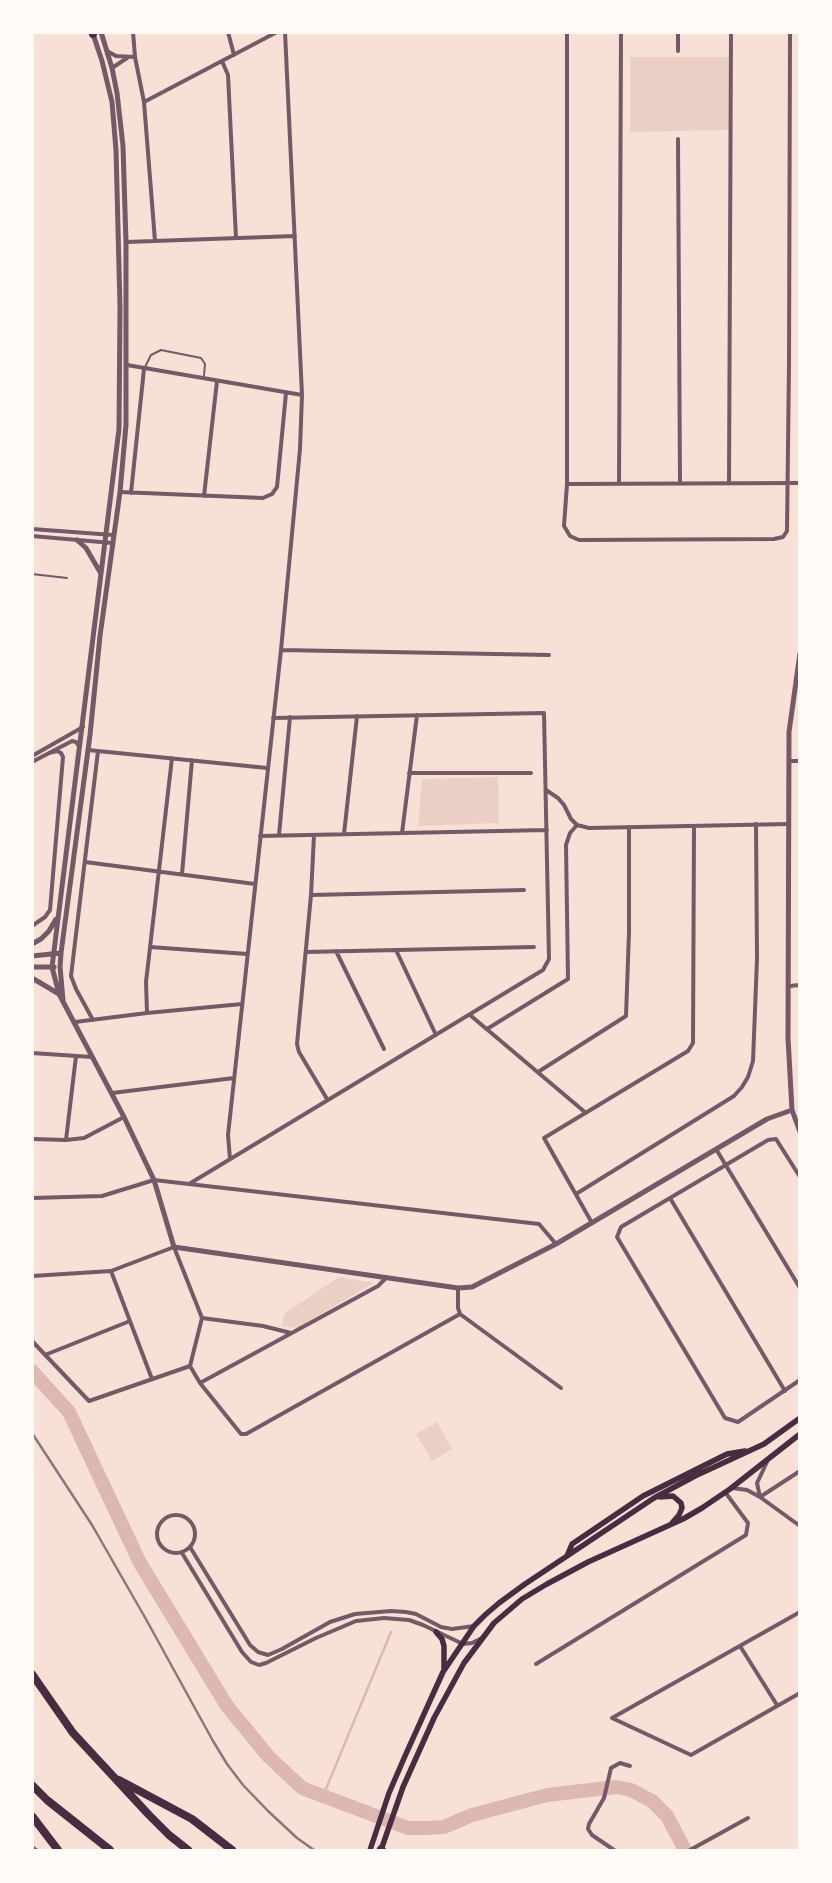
<!DOCTYPE html>
<html>
<head>
<meta charset="utf-8">
<style>
  body { margin:0 }
  #map { position:relative; width:832px; height:1883px; overflow:hidden; background:#f7e1d7; font-family:"Alegreya Sans",sans-serif }
  canvas { display:block }
  .frame { position:absolute; inset:0; border:34px solid #fffaf5; pointer-events:none }
</style>
</head>
<body>
<div id="map">
<canvas width="832" height="1883"></canvas>
<div class="frame"></div>
</div>
<script>
const ctx = document.querySelector('canvas').getContext('2d');
ctx.lineJoin = 'round';
function fillPath(path, color) { ctx.fillStyle = color; ctx.fill(path, 'evenodd'); }
const toPath = rows => new Path2D(rows.map(r => 'M' + r).join(''));
function strokePath(path, color, width, dash) { ctx.strokeStyle = color; ctx.lineWidth = width; ctx.lineCap = dash ? 'butt' : 'round'; ctx.setLineDash(dash || []); ctx.stroke(path); }
const green = toPath([
  [630,57,731,57,730,130,630,132],
  [498,777,499,823,418,826,422,779],
  [339,1277,374,1283,297,1328,282,1326,284,1314],
  [437,1422,452,1449,432,1461,416,1434]
]);
const stream = toPath([
  [323,1796,391,1632]
]);
const river = toPath([
  [32,1371,69,1412,140,1563,227,1706,269,1757,302,1788,408,1828,426,1828,444,1827,472,1815,547,1795,616,1787,631,1790,652,1801,667,1816,685,1850]
]);
const service = toPath([
  [145,367,151,355,161,350,201,358,205,364,204,376],
  [32,574,67,578]
]);
const minor = toPath([
  [133,32,135,57,144,102,155,241],
  [228,32,234,55],
  [567,32,567,484,564,526,570,536,579,540,774,539,783,537,787,531,789,364,790,32],
  [107,51,116,56,135,57],
  [678,51,678,32],
  [222,61,228,75,236,238],
  [112,68,127,58],
  [144,102,277,32],
  [678,139,680,484],
  [126,242,295,236],
  [127,365,302,395],
  [729,483,731,32],
  [567,484,800,483],
  [619,484,621,32],
  [120,492,263,498,272,494,277,487,286,393],
  [131,493,144,369],
  [204,496,217,381],
  [32,529,113,535],
  [32,536,112,543],
  [32,620,32,628],
  [281,650,549,655],
  [88,750,267,768],
  [32,756,83,727],
  [790,761,800,761],
  [32,762,72,741,76,742,79,746],
  [409,773,531,773],
  [546,790,558,798,564,805,571,819,577,825,589,828,789,824],
  [402,833,417,715],
  [344,834,357,716],
  [279,835,290,717],
  [314,835,311,895,297,1044,299,1052,327,1099],
  [260,836,547,830],
  [85,862,255,884],
  [182,874,192,760],
  [311,895,524,890],
  [32,926,45,917,50,910,63,757,61,753,57,751,49,753],
  [150,947,247,954],
  [396,950,436,1035],
  [336,951,384,1049],
  [306,952,534,947],
  [789,986,800,985],
  [147,1013,146,982,172,758],
  [470,1015,586,1113],
  [93,1020,76,989,71,976,98,751],
  [75,1022,147,1013,242,1004],
  [487,1029,568,979,566,845,570,833,577,825],
  [32,1053,92,1057],
  [538,1072,626,1016,629,932,629,827],
  [112,1093,234,1078],
  [32,1139,66,1140,84,1138,124,1117],
  [66,1140,76,1056],
  [716,1149,800,1288],
  [230,1159,228,1135,281,650,300,449,302,395,285,32],
  [800,1177,776,1139,768,1140,621,1227,617,1237,725,1418,738,1422,800,1380],
  [189,1184,543,970,549,959,544,713,273,718],
  [576,1194,734,1096,742,1087,748,1077,753,1061,757,959,756,824],
  [32,1198,102,1196,154,1180,539,1224,556,1244],
  [670,1198,785,1391],
  [592,1223,544,1138,688,1051,693,1043,694,826],
  [111,1271,152,1379],
  [32,1276,111,1271,174,1247,202,1318,190,1366,200,1383,241,1434,246,1434,460,1314],
  [458,1288,458,1308,460,1314,561,1388],
  [202,1318,263,1326,291,1333],
  [32,1341,89,1401,190,1366],
  [45,1355,130,1321],
  [200,1383,378,1286,386,1278],
  [732,1488,747,1490,760,1497,800,1526],
  [760,1497,800,1471],
  [760,1497,757,1483,767,1462],
  '157 1534a19 19 0 1 1 38 0a19 19 0 1 1-38 0Z',
  [190,1547,250,1645,258,1652,268,1655,282,1649,330,1622,355,1614,391,1611,406,1612,416,1614,441,1627,452,1629,474,1626],
  [182,1553,242,1652,251,1662,259,1665,266,1663,316,1638,356,1621,384,1618,409,1620,423,1625,463,1644,472,1643,480,1639],
  [740,1646,777,1705],
  [536,1664,746,1535,748,1523,725,1492],
  [612,1718,800,1612],
  [612,1718,691,1755,800,1693],
  [32,1847,36,1850],
  [614,1850,592,1835,588,1829,589,1824,604,1798,611,1768,620,1763,630,1766],
  [690,1850,748,1818]
]);
const tertiary = toPath([
  [93,34,102,61,112,102,116,150,120,307,119,429,52,967,59,994,124,1117,154,1180,174,1247,458,1288,472,1287,556,1244,767,1119,792,1110],
  [77,540,86,548,100,572],
  [800,653,789,732,788,1038,792,1110,800,1132],
  [32,944,41,939,49,931,56,919],
  [32,956,61,953],
  [32,967,54,967],
  [32,978,59,994],
  [63,1000,60,967,61,953,90,735,100,636,120,492,126,425,126,242,123,146,117,93,112,68,101,32]
]);
const secondary = toPath([
  [660,1497,673,1496,681,1503,682,1508,679,1515,672,1523],
  [567,1556,572,1544,643,1496,727,1454,745,1451],
  [436,1632,442,1639,444,1646,444,1670],
  [370,1850,389,1793,405,1756,443,1672,474,1626,485,1615,499,1603,525,1584,654,1498,695,1476,764,1444,800,1418],
  [381,1850,403,1787,434,1718,464,1663,494,1623,522,1599,547,1584,588,1562,683,1519,702,1508,730,1489,800,1434]
]);
const motorway = toPath([
  [93,32,93,34],
  [32,1674,73,1733,149,1815,169,1835,188,1850],
  [119,1780,192,1819,232,1850],
  [32,1785,47,1800,110,1850],
  [32,1816,58,1850],
  [381,1849,382,1850]
]);
const rail = toPath([
  [32,1433,92,1525,147,1621,213,1741,227,1764,243,1785,268,1811,297,1838,314,1850]
]);
fillPath(green, '#ebcfc5');
strokePath(stream, '#dcb8b0', 2.5);
strokePath(river, '#dcb8b0', 14);
strokePath(service, '#755966', 2);
strokePath(minor, '#755966', 4);
strokePath(tertiary, '#755966', 5);
strokePath(secondary, '#4a2c40', 5.5);
strokePath(motorway, '#4a2c40', 8);
strokePath(rail, '#8f747c', 2.5);
</script>
</body>
</html>
